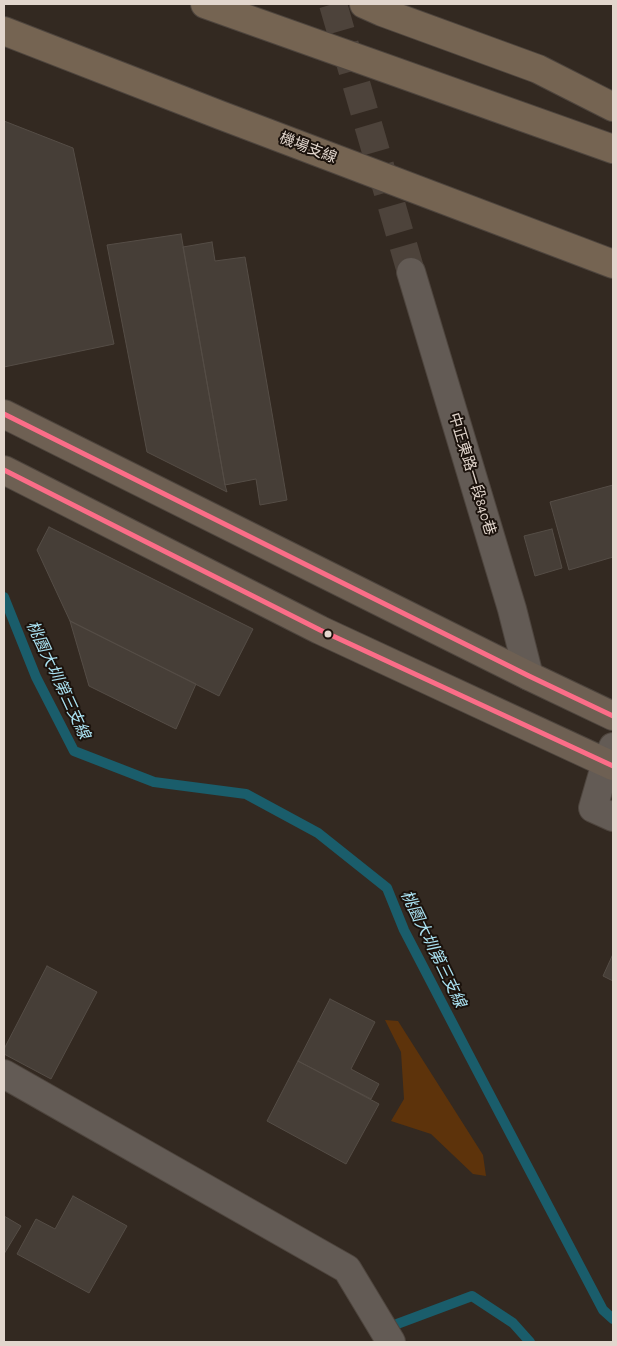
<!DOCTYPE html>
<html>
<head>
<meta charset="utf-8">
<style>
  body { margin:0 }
  #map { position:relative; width:617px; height:1346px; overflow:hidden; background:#332921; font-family:"Alegreya Sans",sans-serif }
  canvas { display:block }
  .frame { position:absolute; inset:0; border:5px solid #e2d6cd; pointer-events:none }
</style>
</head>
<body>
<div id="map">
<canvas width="617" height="1346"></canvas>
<div class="frame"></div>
</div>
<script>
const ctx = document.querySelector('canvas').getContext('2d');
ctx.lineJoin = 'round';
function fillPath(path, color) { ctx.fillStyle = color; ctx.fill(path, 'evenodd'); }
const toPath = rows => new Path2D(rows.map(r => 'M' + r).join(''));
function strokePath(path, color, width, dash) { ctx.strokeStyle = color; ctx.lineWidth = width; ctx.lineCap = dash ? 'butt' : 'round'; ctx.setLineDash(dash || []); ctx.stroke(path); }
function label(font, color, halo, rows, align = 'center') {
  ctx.font = font + ' "Alegreya Sans","Noto Sans TC",sans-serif'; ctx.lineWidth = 4; ctx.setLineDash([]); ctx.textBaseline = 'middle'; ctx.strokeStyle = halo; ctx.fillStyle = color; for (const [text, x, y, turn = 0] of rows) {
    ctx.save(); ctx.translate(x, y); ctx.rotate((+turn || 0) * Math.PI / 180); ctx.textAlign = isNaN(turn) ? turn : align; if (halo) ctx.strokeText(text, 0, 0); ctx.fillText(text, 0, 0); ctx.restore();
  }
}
const green = toPath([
  [385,1020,398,1021,483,1155,486,1176,473,1174,431,1134,391,1121,404,1099,401,1052]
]);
const stream = toPath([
  [4,597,36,677,74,751,154,782,246,794,318,833,387,888,404,930,469,1055,603,1310,613,1319],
  [389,1327,472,1296,513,1323,530,1342]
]);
const building = toPath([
  [4,121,73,148,114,344,4,367,4,121],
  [181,234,225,485,227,492,147,452,107,245,181,234],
  [212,242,215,261,245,257,287,500,260,505,256,479,225,485,183,247,212,242],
  [613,485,613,557,569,570,550,502,613,485],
  [49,527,253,629,219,696,70,621,37,550,49,527],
  [552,529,562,568,535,576,524,536,552,529],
  [70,621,196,684,176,729,89,686,70,621],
  [613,954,613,981,603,976,613,954],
  [47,966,97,992,51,1079,4,1054,4,1049,47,966],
  [330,999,375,1022,351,1069,379,1084,371,1099,298,1061,330,999],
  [298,1061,379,1104,346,1164,267,1121,298,1061],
  [73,1196,127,1226,89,1293,17,1254,36,1219,55,1229,73,1196],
  [4,1216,21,1226,4,1254,4,1216]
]);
const minorTunnel = toPath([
  [333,4,411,272]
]);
const minor = toPath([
  [411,272,512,609,529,676],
  [613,747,606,763,593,808,613,817],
  [4,1074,347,1269,391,1342]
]);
const major = toPath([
  [4,414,529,676,613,716],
  [4,470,320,630,613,766]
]);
const highway = toPath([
  [205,4,613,149],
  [364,4,382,12,538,69,613,107],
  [4,31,220,115,613,264]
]);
const bus1 = toPath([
  [4,414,529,676,613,716],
  [4,470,320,630,613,766]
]);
const markers = [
  [328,634,4.5,"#e2d6cd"]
];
const streetNames = [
  ["機場支線",308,148,21],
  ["中正東路一段840巷",472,474,73]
];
const waterNames = [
  ["桃園大圳第三支線",58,680,65],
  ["桃園大圳第三支線",433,949,64]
];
fillPath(green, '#5d330b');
strokePath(stream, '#1a5d6b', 10);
fillPath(building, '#463e37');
strokePath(building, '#554d46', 1);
strokePath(minorTunnel, '#4d433b', 28, [28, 14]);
strokePath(minor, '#4e453e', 30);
strokePath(major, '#4e453e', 30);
strokePath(highway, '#4e453e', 30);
strokePath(minor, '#635b55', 28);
strokePath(major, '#6e6053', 28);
strokePath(highway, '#756452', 28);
strokePath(bus1, '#fb6d88', 5);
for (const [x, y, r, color] of markers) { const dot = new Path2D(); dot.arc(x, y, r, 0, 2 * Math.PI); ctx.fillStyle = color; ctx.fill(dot); strokePath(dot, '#1b120c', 2); }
label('15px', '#e2d6cd', '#1b120c', streetNames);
label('italic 16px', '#abe3f3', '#1b120c', waterNames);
</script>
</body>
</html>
